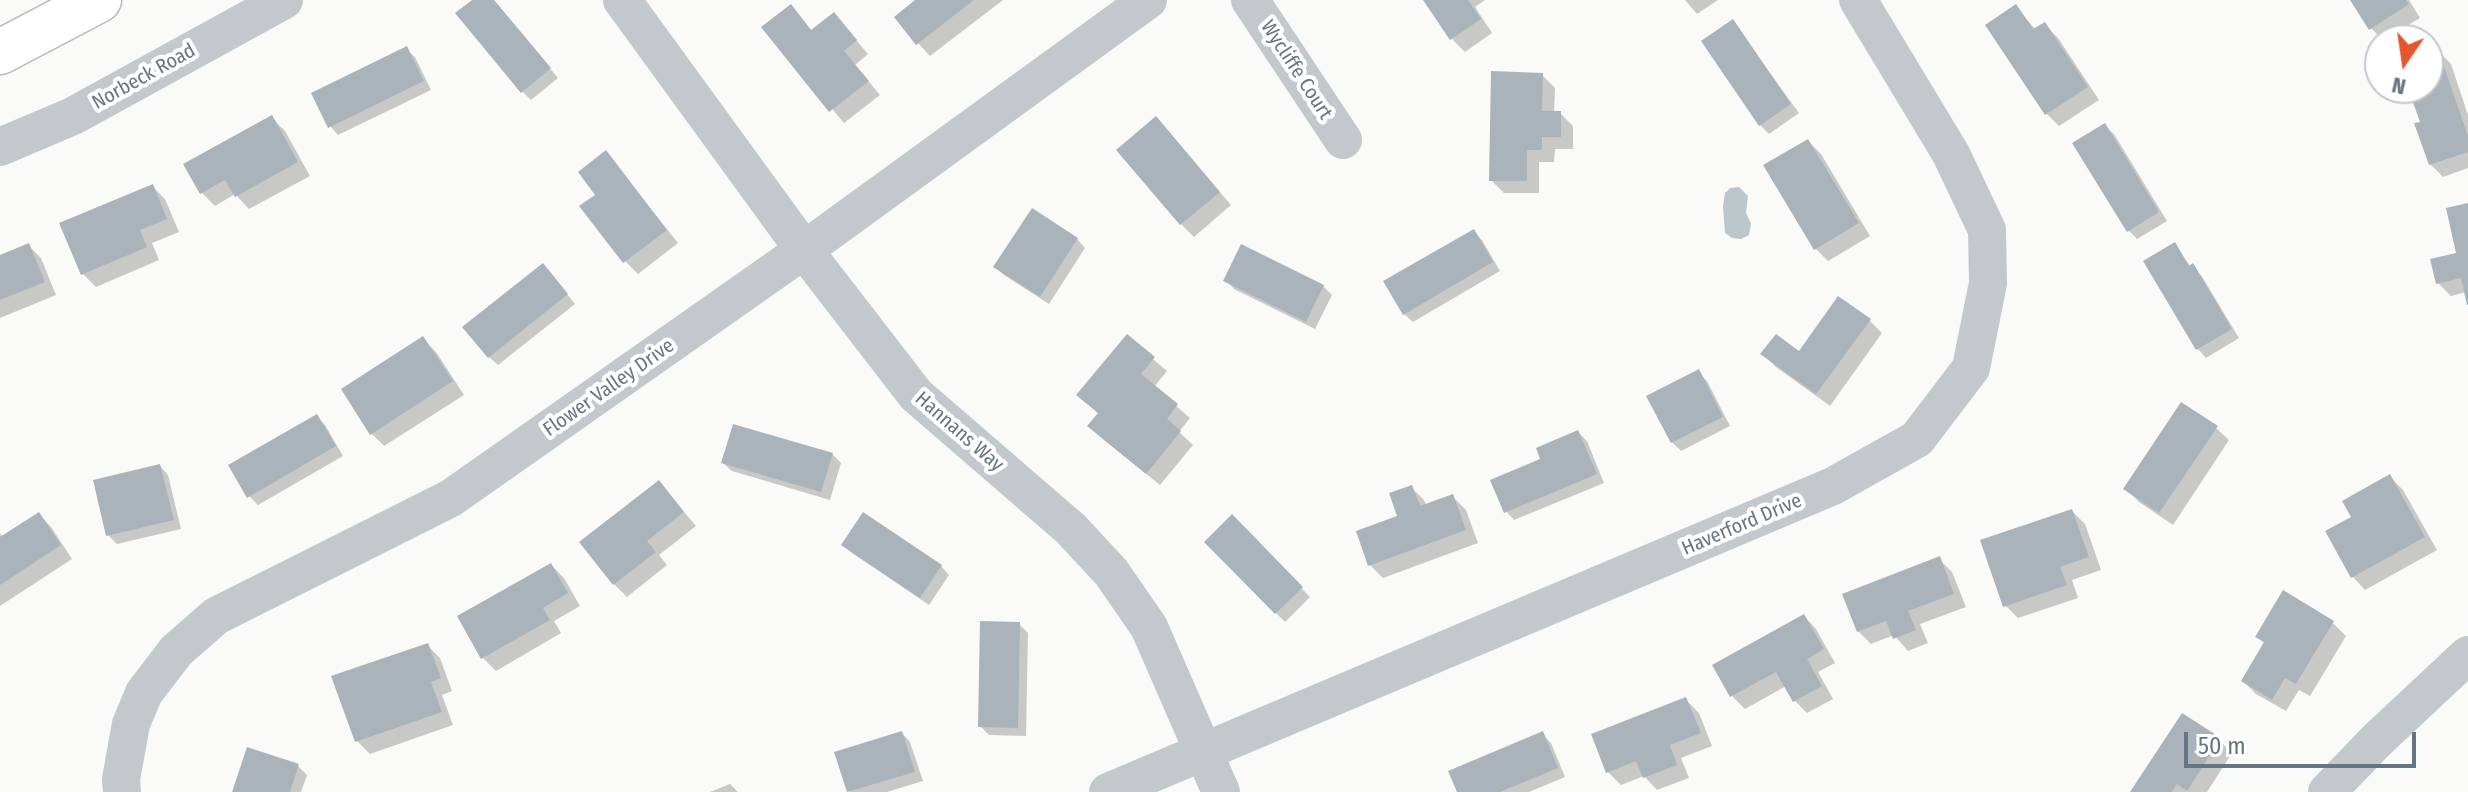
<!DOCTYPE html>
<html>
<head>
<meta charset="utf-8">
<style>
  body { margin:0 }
  #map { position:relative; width:2468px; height:792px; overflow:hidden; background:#fafaf8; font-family:"Fira Sans Condensed",sans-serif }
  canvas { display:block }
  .north { position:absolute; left:2364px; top:24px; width:80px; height:80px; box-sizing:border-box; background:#fff; border:2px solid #c1c8cd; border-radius:50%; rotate:193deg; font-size:22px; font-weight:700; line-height:32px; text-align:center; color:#657683 }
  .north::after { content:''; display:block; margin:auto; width:28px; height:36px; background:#e4572e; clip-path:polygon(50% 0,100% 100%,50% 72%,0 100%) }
  .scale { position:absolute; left:2184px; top:732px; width:232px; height:36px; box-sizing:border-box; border:4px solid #657683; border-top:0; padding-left:10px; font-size:24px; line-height:28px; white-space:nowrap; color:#657683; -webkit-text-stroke:6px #fff; paint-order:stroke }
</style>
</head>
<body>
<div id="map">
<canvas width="2468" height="792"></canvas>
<div class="north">N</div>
<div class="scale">50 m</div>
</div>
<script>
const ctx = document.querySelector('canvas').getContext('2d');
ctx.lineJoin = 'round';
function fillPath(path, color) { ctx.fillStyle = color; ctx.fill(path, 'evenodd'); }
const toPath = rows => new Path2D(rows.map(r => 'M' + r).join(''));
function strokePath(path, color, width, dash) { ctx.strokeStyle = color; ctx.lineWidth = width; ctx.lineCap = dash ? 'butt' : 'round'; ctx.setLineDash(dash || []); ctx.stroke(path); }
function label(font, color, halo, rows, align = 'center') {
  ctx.font = font + ' "Fira Sans Condensed",sans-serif'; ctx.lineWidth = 8; ctx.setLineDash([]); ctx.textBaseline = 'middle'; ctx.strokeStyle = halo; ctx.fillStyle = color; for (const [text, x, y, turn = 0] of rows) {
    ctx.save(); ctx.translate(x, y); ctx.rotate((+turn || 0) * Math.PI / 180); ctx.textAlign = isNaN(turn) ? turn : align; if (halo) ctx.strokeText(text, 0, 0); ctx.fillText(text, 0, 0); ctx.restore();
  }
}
const water = toPath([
  [1739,187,1748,196,1746,213,1751,224,1749,235,1741,239,1732,238,1725,233,1723,207,1725,193,1730,188]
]);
const shadow = toPath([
  [475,0,494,0,558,78,531,100,522,91],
  [918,0,1003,0,930,56,918,43],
  [1425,0,1485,0,1475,7,1492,33,1465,52,1452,39],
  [1685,0,1718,0,1697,14],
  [2353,0,2409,0,2420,18,2383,40,2371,28],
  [791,7,813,32,846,28,868,54,855,65,880,95,844,123,764,28],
  [2016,7,2036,30,2045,25,2058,38,2099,100,2059,126,2047,114],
  [1733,22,1799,113,1769,134,1760,125],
  [406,49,415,57,431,90,338,135,330,126],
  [2438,51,2451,64,2468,115,2468,168,2443,177,2430,164,2422,123,2410,88,2428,88,2428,54],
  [1542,75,1555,88,1554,113,1560,113,1573,126,1573,149,1555,149,1554,162,1539,162,1539,193,1504,193,1491,180],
  [272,118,285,131,310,176,249,209,235,194,215,206,202,193],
  [1156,119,1231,205,1194,237,1181,224],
  [2105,126,2114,134,2167,221,2137,239,2128,230],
  [1808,141,1821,154,1870,236,1828,261,1815,248],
  [606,153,678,243,638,274,625,261,598,195],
  [152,186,165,199,179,232,152,243,159,260,96,287,83,274],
  [2468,205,2468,301,2466,292,2451,296,2438,283,2459,255],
  [1473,231,1482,240,1500,271,1413,322,1404,314],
  [1077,239,1085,248,1049,304,1004,275,996,267],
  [28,245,41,258,56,295,0,318,0,257],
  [2175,245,2191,267,2201,275,2239,338,2206,358,2198,349],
  [551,274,575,304,498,365,489,357],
  [1226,280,1323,286,1332,295,1315,329,1234,289],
  [1869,320,1882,333,1830,406,1776,367,1763,354,1800,354],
  [1127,337,1167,371,1154,387,1190,418,1179,432,1193,445,1160,485,1103,439,1099,414,1079,395],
  [423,339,436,352,464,395,384,446,371,433],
  [1698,372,1707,381,1730,426,1681,451,1672,442],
  [316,416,325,425,343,456,258,505,249,496],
  [2216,428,2229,440,2173,525,2139,502,2126,489],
  [1578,432,1587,441,1604,483,1514,520,1506,511,1543,460],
  [832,454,841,463,830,500,732,471,723,463],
  [160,466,168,475,181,529,117,544,108,535],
  [2390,477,2403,490,2437,550,2365,590,2353,577,2354,518],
  [659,482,696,526,659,555,667,565,627,597,614,584],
  [1411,487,1424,500,1427,506,1453,497,1466,510,1478,543,1383,578,1370,565,1400,517],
  [2072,511,2085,524,2101,570,2072,580,2078,598,2018,618,2005,605],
  [39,514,51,527,72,559,0,606,0,534,4,537],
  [1232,517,1310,597,1285,622,1206,542],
  [844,544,941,566,949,575,929,605,852,553],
  [1939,559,1952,572,1966,607,1920,624,1928,643,1908,651,1894,635,1871,644,1858,631],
  [551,565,564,578,580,606,554,621,561,633,496,671,483,658,460,617],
  [2284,593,2333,623,2346,636,2310,696,2299,690,2286,711,2256,694,2243,681,2265,644,2258,637],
  [1804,616,1816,629,1835,663,1818,672,1833,699,1807,713,1794,700,1786,686,1745,709,1732,696],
  [1019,624,1028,633,1026,736,989,735,980,726],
  [427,645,440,658,452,691,442,695,453,725,370,754,357,741],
  [1686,700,1699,713,1712,746,1681,758,1689,778,1657,790,1644,776,1621,785,1608,772],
  [902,733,910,742,923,781,887,792,849,792,837,754],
  [1542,734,1551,743,1565,777,1529,792,1459,792],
  [2219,740,2232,753,2207,792,2132,792],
  [298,766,307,775,301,792,234,792],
  [730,784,738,792,710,792]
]);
const building = toPath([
  [472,0,494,0,551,68,521,93,455,13],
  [915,0,974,0,916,45,894,17],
  [1423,0,1468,0,1481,19,1450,40],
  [2350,0,2406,0,2409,4,2369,30],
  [791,4,811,30,834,12,857,40,844,51,869,81,829,112,761,27],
  [2016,4,2033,29,2045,22,2088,87,2045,115,1985,25],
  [1733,19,1791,104,1759,126,1701,41],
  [407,46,424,81,328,128,311,93],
  [2438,49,2468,136,2468,152,2429,165,2414,123,2420,122,2408,88,2428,88,2428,52],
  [1491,71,1543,73,1542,111,1561,111,1561,137,1542,137,1542,150,1527,150,1527,181,1489,181],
  [272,115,298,162,235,197,225,180,200,194,183,164],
  [1156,116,1220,192,1180,225,1116,150],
  [2105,123,2159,212,2127,232,2072,143],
  [1808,139,1859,223,1814,250,1763,165],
  [606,150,667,230,623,263,579,206,595,195,578,172],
  [153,184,167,219,140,230,147,247,81,275,59,223],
  [2468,203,2468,305,2467,305,2461,278,2436,284,2430,259,2456,253,2446,208],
  [1032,208,1078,238,1040,297,993,267],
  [1474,229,1493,262,1403,315,1383,281],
  [2175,242,2189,266,2193,263,2232,329,2196,350,2143,261],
  [29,243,45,282,0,300,0,255],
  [1241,244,1324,285,1306,322,1223,281],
  [543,263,568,294,488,358,462,327],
  [1838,296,1871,319,1816,394,1760,354,1776,334,1799,351],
  [1127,334,1155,357,1141,374,1178,404,1167,419,1181,431,1146,474,1087,426,1098,413,1076,395],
  [423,336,453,381,370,435,341,389],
  [1699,369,1723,417,1671,443,1646,396],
  [2181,402,2218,426,2159,513,2123,489],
  [317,414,336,446,247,498,228,465],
  [733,424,833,453,821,492,721,463],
  [1578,430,1597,474,1504,513,1490,480,1540,459,1536,448],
  [160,464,174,520,106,536,93,480],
  [2390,474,2425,537,2351,578,2325,531,2351,517,2342,501],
  [659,480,684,512,647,541,656,552,613,585,579,542],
  [1412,485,1420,506,1453,494,1466,530,1368,566,1356,531,1397,516,1389,493],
  [2072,509,2089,557,2060,567,2067,585,2003,607,1980,540],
  [39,512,61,545,0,585,0,537],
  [863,512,942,565,920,598,841,545],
  [1232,514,1303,587,1275,614,1204,542],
  [1940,556,1954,594,1908,611,1916,630,1893,639,1886,621,1857,632,1842,594],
  [551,563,568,593,543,608,550,620,481,659,457,616],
  [2283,590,2334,621,2296,684,2285,678,2272,700,2241,681,2264,642,2255,637],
  [1804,614,1824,649,1807,659,1822,686,1793,702,1776,672,1730,697,1712,665],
  [980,621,1020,622,1018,728,978,727],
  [428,643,441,678,431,682,442,712,355,742,331,676],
  [1686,697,1701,733,1670,745,1677,765,1643,778,1636,761,1606,773,1591,734],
  [2182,713,2221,738,2187,791,2177,784,2172,792,2130,792],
  [902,731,915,772,847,792,834,752],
  [1543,731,1558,768,1500,792,1457,792,1448,771],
  [247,747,299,764,290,792,232,792]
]);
const minor = toPath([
  [622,0,804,250,916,395,1071,529,1111,572,1149,627,1221,792],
  [1250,0,1343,140],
  [0,147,73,116,284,0],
  [122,792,121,779,131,724,144,693,176,651,216,616,451,498,804,250,1148,0],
  [1108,792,1833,486,1917,439,1971,368,1988,283,1987,230,1951,154,1858,0],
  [2327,792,2376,741,2468,655]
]);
const primary = toPath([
  [0,52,99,0]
]);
const streetNames = [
  ["Wycliffe Court",1296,70,57],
  ["Norbeck Road",144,77,-29],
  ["Flower Valley Drive",609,388,-35],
  ["Hannans Way",959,432,41],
  ["Haverford Drive",1742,525,-23]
];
fillPath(water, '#bbc7cb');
fillPath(shadow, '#0003');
fillPath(building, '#aab3b9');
strokePath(primary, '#b5babe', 47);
strokePath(minor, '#c3c8cc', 38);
strokePath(primary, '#fff', 44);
label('20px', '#657683', '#fff', streetNames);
</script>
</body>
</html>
